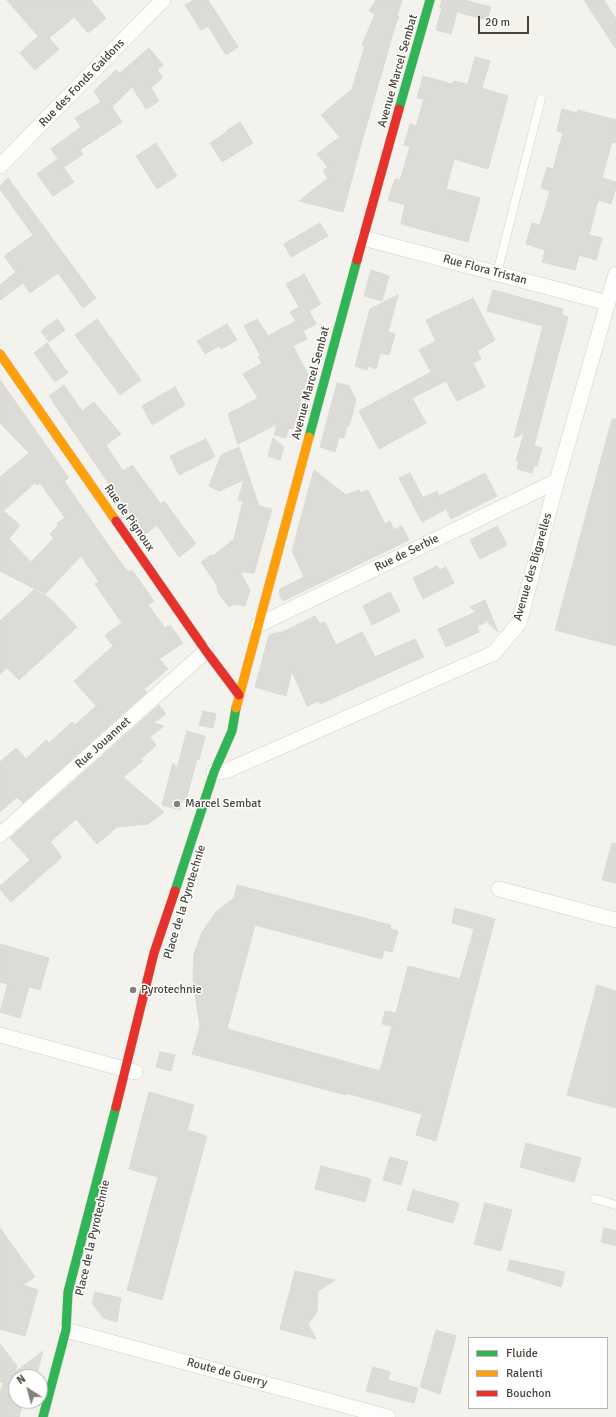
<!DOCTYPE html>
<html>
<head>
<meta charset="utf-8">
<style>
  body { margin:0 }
  #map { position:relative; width:616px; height:1417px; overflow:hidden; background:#f3f2ed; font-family:Signika,sans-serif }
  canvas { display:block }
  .legend { position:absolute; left:468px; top:1337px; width:140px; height:72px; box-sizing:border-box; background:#fff; border:1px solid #b6b5b0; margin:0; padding:5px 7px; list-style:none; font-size:12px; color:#494539 }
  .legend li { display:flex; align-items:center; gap:8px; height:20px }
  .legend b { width:20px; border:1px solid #b6b5b0 }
  .north { position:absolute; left:8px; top:1369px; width:40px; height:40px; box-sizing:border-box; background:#fff; border:1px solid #b6b5b0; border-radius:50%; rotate:324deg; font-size:11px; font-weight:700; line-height:16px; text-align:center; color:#494539 }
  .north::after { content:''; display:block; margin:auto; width:14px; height:18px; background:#848278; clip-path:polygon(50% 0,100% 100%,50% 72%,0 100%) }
  .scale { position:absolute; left:478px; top:16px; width:51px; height:18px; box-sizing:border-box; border:2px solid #494539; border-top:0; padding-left:5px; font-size:12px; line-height:14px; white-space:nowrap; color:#494539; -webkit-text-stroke:3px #fff; paint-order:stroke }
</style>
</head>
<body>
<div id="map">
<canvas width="616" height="1417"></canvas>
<ul class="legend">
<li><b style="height:5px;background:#30b455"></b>Fluide</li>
<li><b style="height:5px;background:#ff9f0a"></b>Ralenti</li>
<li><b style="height:5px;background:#e5322d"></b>Bouchon</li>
</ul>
<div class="north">N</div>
<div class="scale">20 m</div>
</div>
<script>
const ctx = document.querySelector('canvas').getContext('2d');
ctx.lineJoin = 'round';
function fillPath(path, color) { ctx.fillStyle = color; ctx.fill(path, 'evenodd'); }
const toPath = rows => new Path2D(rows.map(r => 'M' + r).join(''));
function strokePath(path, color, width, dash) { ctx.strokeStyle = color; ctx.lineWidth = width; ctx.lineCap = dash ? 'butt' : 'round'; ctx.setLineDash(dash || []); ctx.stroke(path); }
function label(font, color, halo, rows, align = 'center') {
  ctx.font = font + ' Signika,sans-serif'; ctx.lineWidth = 3; ctx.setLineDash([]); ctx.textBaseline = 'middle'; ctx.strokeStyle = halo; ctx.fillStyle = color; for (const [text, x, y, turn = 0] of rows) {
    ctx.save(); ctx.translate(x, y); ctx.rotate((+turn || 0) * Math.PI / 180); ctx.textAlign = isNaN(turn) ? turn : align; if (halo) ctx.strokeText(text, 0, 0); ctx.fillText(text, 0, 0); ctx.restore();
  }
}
const building = toPath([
  [7,0,91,0,106,18,88,33,74,17,49,38,59,49,35,70,20,53,38,36,7,0],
  [194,0,208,0,238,47,226,55,208,26,201,30,185,5,194,0],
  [376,0,402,0,397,16,399,17,396,23,364,134,343,212,299,201,328,178,323,171,328,167,317,154,340,137,321,115,352,89,365,46,362,45,375,14,369,11,376,0],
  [442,0,464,0,491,7,487,20,457,12,451,34,436,30,442,8,440,7,442,0],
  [584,0,604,0,616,19,616,49,584,0],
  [149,48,163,65,157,70,163,77,151,88,159,101,146,109,132,87,112,107,122,122,80,150,83,154,64,167,59,161,74,182,53,196,37,174,58,159,51,149,81,127,75,118,101,102,94,91,116,70,120,73,149,48],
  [475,57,490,61,482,88,508,96,488,169,454,159,446,189,480,198,468,242,401,224,405,205,388,200,395,179,400,180,410,147,404,145,410,124,416,126,424,99,417,98,423,76,452,84,454,81,468,84,475,57],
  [562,109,577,113,578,110,616,120,616,143,612,142,602,178,616,182,616,187,611,204,598,200,589,235,602,238,596,260,579,255,575,270,542,262,545,250,526,244,532,223,540,225,550,191,541,188,547,167,553,169,563,133,557,131,562,109],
  [240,122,253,143,222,162,210,143,227,132,226,131,240,122],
  [156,143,177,176,157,189,136,156,156,143],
  [8,178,96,298,83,308,58,273,30,293,23,283,0,300,0,285,16,272,4,256,33,235,0,189,0,186,8,178],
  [320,223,328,236,291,257,284,244,320,223],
  [371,270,389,276,382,301,364,296,371,270],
  [304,274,321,304,309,311,316,324,303,331,307,339,293,346,308,374,293,429,289,428,286,438,274,435,277,424,238,444,228,414,258,398,243,374,262,363,258,357,261,356,244,326,257,319,268,336,296,321,290,312,299,307,286,284,304,274],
  [493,290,563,309,562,315,568,317,534,446,542,448,537,466,534,466,532,473,517,469,519,461,516,461,524,433,514,438,543,326,487,311,493,290],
  [398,295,388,332,395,334,389,355,380,353,376,369,368,366,367,370,355,366,370,309,398,295],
  [473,298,495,340,477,351,481,359,473,363,485,387,457,401,446,381,412,398,426,423,379,449,359,411,431,372,419,350,436,341,426,320,473,298],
  [57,319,65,330,49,342,41,331,57,319],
  [97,319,141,380,120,395,75,335,97,319],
  [227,324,237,340,221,349,219,346,205,354,197,341,227,324],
  [47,343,68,373,55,382,34,353,47,343],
  [0,380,69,478,64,481,111,549,128,572,132,570,154,601,148,605,165,628,170,625,183,643,159,659,168,669,144,689,147,692,23,803,17,797,0,812,0,762,16,748,26,759,46,740,49,743,72,722,75,725,96,706,74,681,113,646,105,635,122,623,95,584,99,582,81,556,45,594,0,571,0,477,29,453,0,423,0,380],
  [35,483,37,485,40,483,65,518,57,523,58,526,50,534,54,538,31,562,9,539,20,525,3,511,35,483],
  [337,383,349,386,356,400,349,426,347,425,344,438,339,437,335,452,320,447,337,383],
  [64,385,82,411,94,402,121,434,106,445,123,471,132,465,161,504,164,501,196,544,179,557,157,525,144,535,49,396,64,385],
  [175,387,185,405,152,425,142,406,175,387],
  [612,419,616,419,616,646,555,630,612,419],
  [273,438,284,447,280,460,268,456,273,438],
  [206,439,215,457,179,475,170,456,206,439],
  [239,447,259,506,272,509,254,573,240,572,250,590,245,606,234,604,229,607,218,593,217,585,201,562,211,555,213,556,234,539,243,501,238,500,244,480,219,491,209,486,221,455,239,447],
  [314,470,346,495,359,490,361,493,368,490,385,524,390,521,394,530,402,526,409,540,283,601,279,594,280,589,304,577,292,551,314,470],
  [410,473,423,498,437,491,439,496,485,473,497,496,451,519,446,509,422,522,399,478,410,473],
  [497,526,507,545,480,559,470,540,497,526],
  [437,566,439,570,446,567,454,583,423,599,413,578,437,566],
  [34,590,51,599,77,627,19,680,7,668,0,674,0,621,34,590],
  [390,592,400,611,372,625,363,606,390,592],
  [485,600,498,632,484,619,485,623,477,626,479,632,446,647,438,629,476,612,470,607,485,600],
  [315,616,320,624,325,622,336,645,362,632,375,657,415,639,424,657,320,704,319,701,307,706,292,671,286,696,255,687,269,635,285,631,315,616],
  [159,705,166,714,153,723,164,726,150,737,156,745,140,760,143,761,123,777,164,812,148,824,117,827,97,844,76,819,50,842,62,857,11,902,0,889,0,886,30,860,10,838,159,705],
  [203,711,216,714,213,728,199,725,203,711],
  [187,731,205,736,199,760,197,759,186,800,183,799,180,810,162,805,173,763,177,768,187,731],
  [612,843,616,844,616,883,602,880,612,843],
  [237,885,391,925,390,929,398,931,392,952,384,950,382,959,255,925,227,1029,380,1071,392,1026,382,1024,385,1011,396,1013,408,966,460,979,474,929,452,923,455,908,495,919,436,1141,416,1135,422,1114,346,1093,346,1095,192,1054,200,1027,193,978,194,954,202,932,216,912,234,898,237,885],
  [0,944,49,958,40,990,29,987,20,1018,0,1012,8,984,0,982,0,944],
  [597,985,616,991,616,1108,567,1095,597,985],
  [160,1052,175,1055,171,1071,156,1067,160,1052],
  [149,1092,194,1105,187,1130,207,1136,162,1300,127,1290,158,1177,129,1169,149,1092],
  [526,1143,581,1158,574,1182,520,1167,526,1143],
  [390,1157,408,1162,401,1185,383,1180,390,1157],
  [321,1166,371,1179,365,1202,315,1189,321,1166],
  [413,1190,459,1203,453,1223,407,1210,413,1190],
  [485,1203,512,1210,501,1251,474,1244,485,1203],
  [0,1228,35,1277,23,1285,38,1290,25,1336,0,1329,0,1228],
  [604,1228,616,1231,616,1246,601,1242,604,1228],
  [510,1260,565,1272,561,1287,507,1270,510,1260],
  [295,1271,335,1280,318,1291,317,1312,308,1324,316,1339,280,1329,295,1271],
  [95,1292,121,1298,117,1322,103,1318,92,1303,95,1292],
  [436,1330,456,1336,440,1394,420,1387,436,1330],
  [0,1344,17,1366,15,1372,43,1351,36,1377,16,1377,16,1401,23,1401,19,1417,0,1417,0,1393,3,1383,0,1382,0,1344],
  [373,1367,390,1372,388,1380,418,1388,414,1403,366,1391,373,1367]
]);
const lane = toPath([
  [497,273,541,99],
  [595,1199,616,1205]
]);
const street = toPath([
  [0,166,163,0],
  [363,238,608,303],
  [258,625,557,481],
  [214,772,226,771,494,653,519,623,557,481,616,274],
  [0,835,206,651],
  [499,889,616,920],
  [0,1035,135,1072],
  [66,1330,388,1417]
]);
const fast = toPath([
  [399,109,430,0],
  [309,437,357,260],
  [175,891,214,772,232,731,236,708],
  [43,1417,66,1330,68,1292,116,1107]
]);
const slow = toPath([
  [0,354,116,521],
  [236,708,309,437]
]);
const jam = toPath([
  [357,260,399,109],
  [116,521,206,651,239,695],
  [116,1107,154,953,175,891]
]);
const markers = [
  [177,804,4,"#848278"],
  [133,990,4,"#848278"]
];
const streetNames = [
  ["Avenue Marcel Sembat",398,71,-74],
  ["Rue des Fonds Gaidons",82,83,-46],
  ["Rue Flora Tristan",485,270,15],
  ["Avenue Marcel Sembat",311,383,-75],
  ["Rue de Pignoux",129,518,55],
  ["Rue de Serbie",407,553,-26],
  ["Avenue des Bigarelles",533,567,-74],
  ["Rue Jouannet",103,743,-42],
  ["Place de la Pyrotechnie",185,902,-73],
  ["Place de la Pyrotechnie",93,1238,-77],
  ["Route de Guerry",227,1373,15]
];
const poiNames = [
  ["Marcel Sembat",185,804],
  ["Pyrotechnie",141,990]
];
fillPath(building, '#dcdbd6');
strokePath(building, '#dbd9d3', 1);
strokePath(lane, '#d1d0cb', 9);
strokePath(street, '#d1d0cb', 16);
strokePath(fast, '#d2d0c4', 10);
strokePath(slow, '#d2d0c4', 10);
strokePath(jam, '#d2d0c4', 10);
strokePath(lane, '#fdfdfc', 8);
strokePath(street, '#fdfdfc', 15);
strokePath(fast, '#30b455', 9);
strokePath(slow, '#ff9f0a', 9);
strokePath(jam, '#e5322d', 9);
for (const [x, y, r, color] of markers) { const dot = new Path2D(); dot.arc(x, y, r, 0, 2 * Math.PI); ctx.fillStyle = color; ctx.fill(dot); strokePath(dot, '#fff', 1.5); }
label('12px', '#494539', '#fff', streetNames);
label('12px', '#494539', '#fff', poiNames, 'left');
</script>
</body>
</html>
